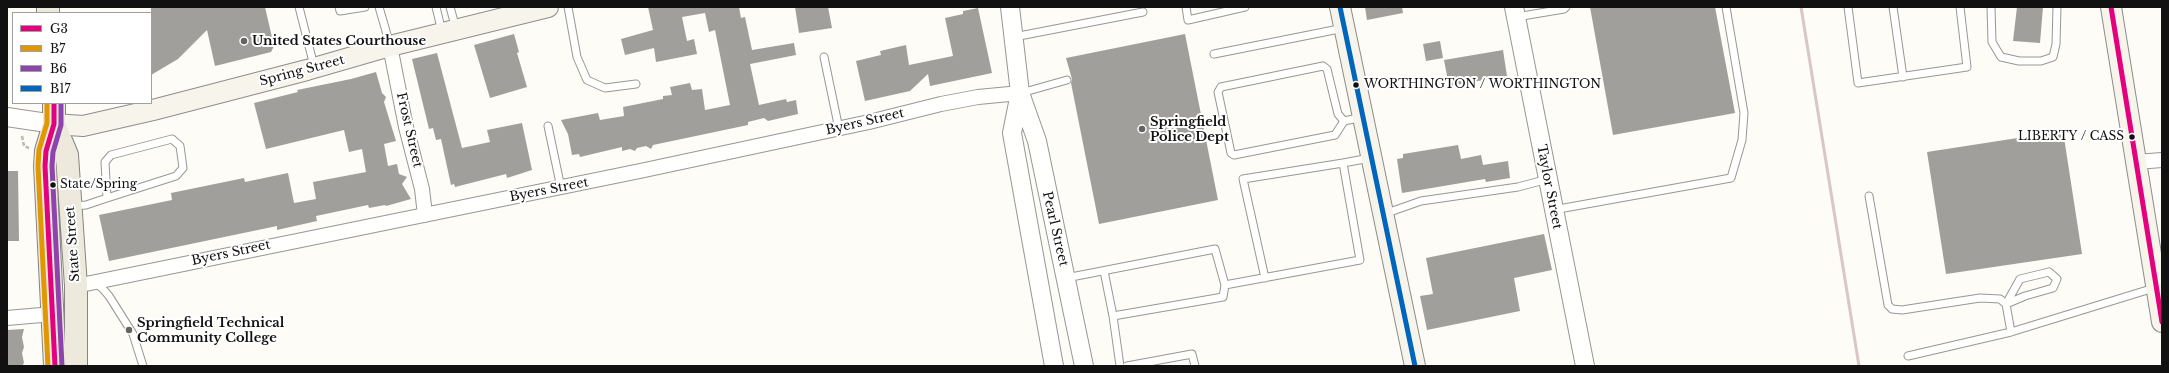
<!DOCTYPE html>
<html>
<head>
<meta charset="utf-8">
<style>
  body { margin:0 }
  #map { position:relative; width:2169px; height:373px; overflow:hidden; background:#fdfcf7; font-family:"Libre Baskerville",serif }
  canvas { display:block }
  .frame { position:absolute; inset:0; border:8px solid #111; pointer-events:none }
  .legend { position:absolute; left:12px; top:12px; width:140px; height:92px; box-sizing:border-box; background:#fff; border:1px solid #a0a0a0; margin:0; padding:5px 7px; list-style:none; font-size:12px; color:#111 }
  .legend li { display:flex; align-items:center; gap:8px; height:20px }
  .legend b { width:20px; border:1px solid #a0a0a0 }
</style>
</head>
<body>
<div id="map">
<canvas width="2169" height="373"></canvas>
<div class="frame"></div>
<ul class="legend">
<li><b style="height:5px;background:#e5007d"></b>G3</li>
<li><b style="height:5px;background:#e09702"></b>B7</li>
<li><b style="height:5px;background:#8e44ad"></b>B6</li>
<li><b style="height:5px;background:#0065bd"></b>B17</li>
</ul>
</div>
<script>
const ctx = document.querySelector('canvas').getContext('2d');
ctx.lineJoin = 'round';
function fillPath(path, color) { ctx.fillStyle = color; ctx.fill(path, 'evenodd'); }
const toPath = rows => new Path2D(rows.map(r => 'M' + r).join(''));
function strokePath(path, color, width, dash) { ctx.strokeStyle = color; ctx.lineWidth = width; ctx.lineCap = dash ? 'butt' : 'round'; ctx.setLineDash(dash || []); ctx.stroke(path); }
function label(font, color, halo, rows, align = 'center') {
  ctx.font = font + ' "Libre Baskerville",serif'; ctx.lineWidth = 4; ctx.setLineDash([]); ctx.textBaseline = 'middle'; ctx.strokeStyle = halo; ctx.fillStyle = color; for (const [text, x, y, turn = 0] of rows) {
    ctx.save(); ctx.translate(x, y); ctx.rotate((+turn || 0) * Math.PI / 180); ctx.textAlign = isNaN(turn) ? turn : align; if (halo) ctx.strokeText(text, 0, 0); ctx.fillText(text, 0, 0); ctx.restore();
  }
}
const building = toPath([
  [151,7,265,7,274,46,271,52,215,66,207,30,178,59,151,75],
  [648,7,739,7,741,18,745,17,752,50,794,43,796,55,750,64,759,105,786,99,787,102,796,100,798,114,768,121,764,118,748,122,748,125,653,145,651,149,646,146,637,148,635,151,630,149,622,151,622,147,580,157,579,154,572,155,568,134,561,120,598,113,600,120,624,116,623,107,663,99,663,96,672,95,670,87,690,83,692,90,702,89,705,110,730,105,715,30,709,32,705,13,682,17,687,41,694,39,697,54,656,62,654,48,625,55,621,39,653,30],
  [795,7,828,7,832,28,799,33],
  [1365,7,1402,7,1403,13,1367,20],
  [1590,7,1715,7,1735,113,1613,135],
  [2017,7,2043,7,2040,43,2013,41],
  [978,8,992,73,930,86,928,74,910,91,865,101,856,61,881,55,880,51,906,45,909,65,953,56,945,18,963,14,963,11],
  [514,34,519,52,517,53,527,87,490,98,474,45],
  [1185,34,1218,200,1099,224,1071,83,1072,79,1066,58],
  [1440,41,1443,58,1426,61,1423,44],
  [1503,50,1507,76,1449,86,1444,60],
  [437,53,462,148,490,142,487,130,522,123,532,170,507,178,506,174,455,187,454,184,451,185,441,139,436,140,433,128,429,129,412,59],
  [376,72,382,93,386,97,384,102,396,141,384,144,388,166,397,164,399,174,407,177,402,184,411,199,386,206,385,205,369,208,368,205,316,216,317,221,277,230,277,226,109,261,99,215,172,200,171,193,244,178,245,182,288,173,294,203,316,199,313,182,366,172,362,149,349,152,344,130,266,149,254,103,298,92,297,90,351,79],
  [2063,131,2082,254,1946,274,1927,152],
  [1458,145,1461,159,1481,155,1483,165,1508,161,1510,178,1486,182,1485,179,1402,193,1397,159,1403,158,1403,154],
  [7,171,18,171,19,241,7,241],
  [1544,234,1552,270,1514,278,1520,311,1427,330,1420,296,1433,294,1426,258],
  [24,329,22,337,24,347,22,353,24,363,22,366,7,366,7,330]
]);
const path = toPath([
  [22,136,24,146,29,148]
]);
const service = toPath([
  [299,7,314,66],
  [339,7,340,11,365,7],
  [379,7,390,45],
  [436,7,442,32],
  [450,7,456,29],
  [568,7,577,57,587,80,605,88,636,84],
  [1186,7,1188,20,1245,7],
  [1848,7,1858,83,1967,67,1960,7],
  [1893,7,1903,77],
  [1991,7,1992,42,2001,57,2019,61,2041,61,2053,57,2056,44,2057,7],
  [1516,17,1564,9,1566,7],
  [1014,37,1143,12],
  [1214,54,1344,28],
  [824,57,839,129],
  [1021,93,1067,80],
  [1344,121,1338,114,1327,69,1323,66,1221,87,1218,92,1231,153,1234,155,1335,135,1344,121,1363,117],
  [548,126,561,188],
  [1869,196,1888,305,1892,309,1902,310,1980,298,2000,299,2006,304,2011,332],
  [73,206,86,205,107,198,176,176,183,168,180,146,172,139,111,155,105,162,107,198],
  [1553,210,1731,178,1742,140,1744,113,1726,7],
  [1384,214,1421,201,1518,187,1548,179],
  [1104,271,1113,316],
  [2049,272,2057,279,2053,288,2025,296,2006,304,2020,279,2049,272],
  [1066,278,1215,249,1225,285,1360,260,1343,163,1370,158],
  [1265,278,1243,179,1343,163],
  [95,282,103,289,109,296,133,334,143,366],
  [1908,356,2011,332,2154,288],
  [1120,366,1113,316,1223,297,1225,285],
  [1127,366,1192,354,1195,366]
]);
const minor = toPath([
  [390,46,406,127,422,189,425,215],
  [2136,162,2162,160],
  [76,286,640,171,869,122,941,104,978,97,1020,93],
  [7,318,53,314]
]);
const tertiary = toPath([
  [1010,7,1020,93,1037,141,1084,366],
  [1514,7,1585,366],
  [1020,93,1012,133,1054,366],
  [7,117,54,124]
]);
const secondary = toPath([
  [1340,7,1415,366],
  [2111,7,2162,322],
  [54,124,83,126,153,110,307,70,390,46,548,7]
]);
const primary = toPath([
  [48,7,48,13],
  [54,103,54,124,46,151,45,166,55,366],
  [54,124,67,155,76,286,76,366]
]);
const rail = toPath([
  [1801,7,1859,366]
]);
const bus1 = toPath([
  [2111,7,2162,322],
  [54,103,54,124,46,151,45,166,55,366]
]);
const bus2 = toPath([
  [47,103,47,123,39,150,38,166,48,366]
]);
const bus3 = toPath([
  [61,103,61,125,53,152,52,166,62,366]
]);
const bus4 = toPath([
  [1340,7,1415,366]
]);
const markers = [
  [244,41,4,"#646362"],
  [1356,85,3.5,"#111"],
  [1142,129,4,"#646362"],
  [2132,137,3.5,"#111"],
  [53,185,3.5,"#111"],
  [129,330,4,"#646362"]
];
const busNames = [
  ["WORTHINGTON / WORTHINGTON",1364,85],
  ["LIBERTY / CASS",2124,137,"right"],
  ["State/Spring",60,185]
];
const poiNames = [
  ["United States Courthouse",252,41],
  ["Springfield",1150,122],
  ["Police Dept",1150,137],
  ["Springfield Technical",137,323],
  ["Community College",137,338]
];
const streetNames = [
  ["Spring Street",302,71,-15],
  ["Byers Street",865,122,-13],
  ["Frost Street",409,130,77],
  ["Taylor Street",1549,187,79],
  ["Byers Street",549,190,-11],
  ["Pearl Street",1055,229,77],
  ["State Street",73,244,-94],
  ["Byers Street",231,253,-12]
];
fillPath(building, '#a19f9c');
strokePath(service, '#979795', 9);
strokePath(minor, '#979795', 16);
strokePath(tertiary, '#979795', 20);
strokePath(secondary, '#8e8d8b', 22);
strokePath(primary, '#858482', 24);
strokePath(path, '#b9b9b8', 2.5, [4, 2]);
strokePath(service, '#fffffe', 7);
strokePath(minor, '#fffffe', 14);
strokePath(tertiary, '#fffffe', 18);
strokePath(secondary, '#f6f4eb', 20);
strokePath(primary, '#ede9dc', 22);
strokePath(rail, '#d9c6c7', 3);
strokePath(bus1, '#e5007d', 5);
strokePath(bus2, '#e09702', 5);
strokePath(bus3, '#8e44ad', 5);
strokePath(bus4, '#0065bd', 5);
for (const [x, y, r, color] of markers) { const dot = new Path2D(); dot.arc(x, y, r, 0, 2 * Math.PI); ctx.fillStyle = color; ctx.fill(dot); strokePath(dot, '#fff', 1.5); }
label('12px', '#111', '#fff', busNames, 'left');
label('bold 13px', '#111', '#fff', poiNames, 'left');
label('13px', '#111', '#fff', streetNames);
</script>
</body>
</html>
